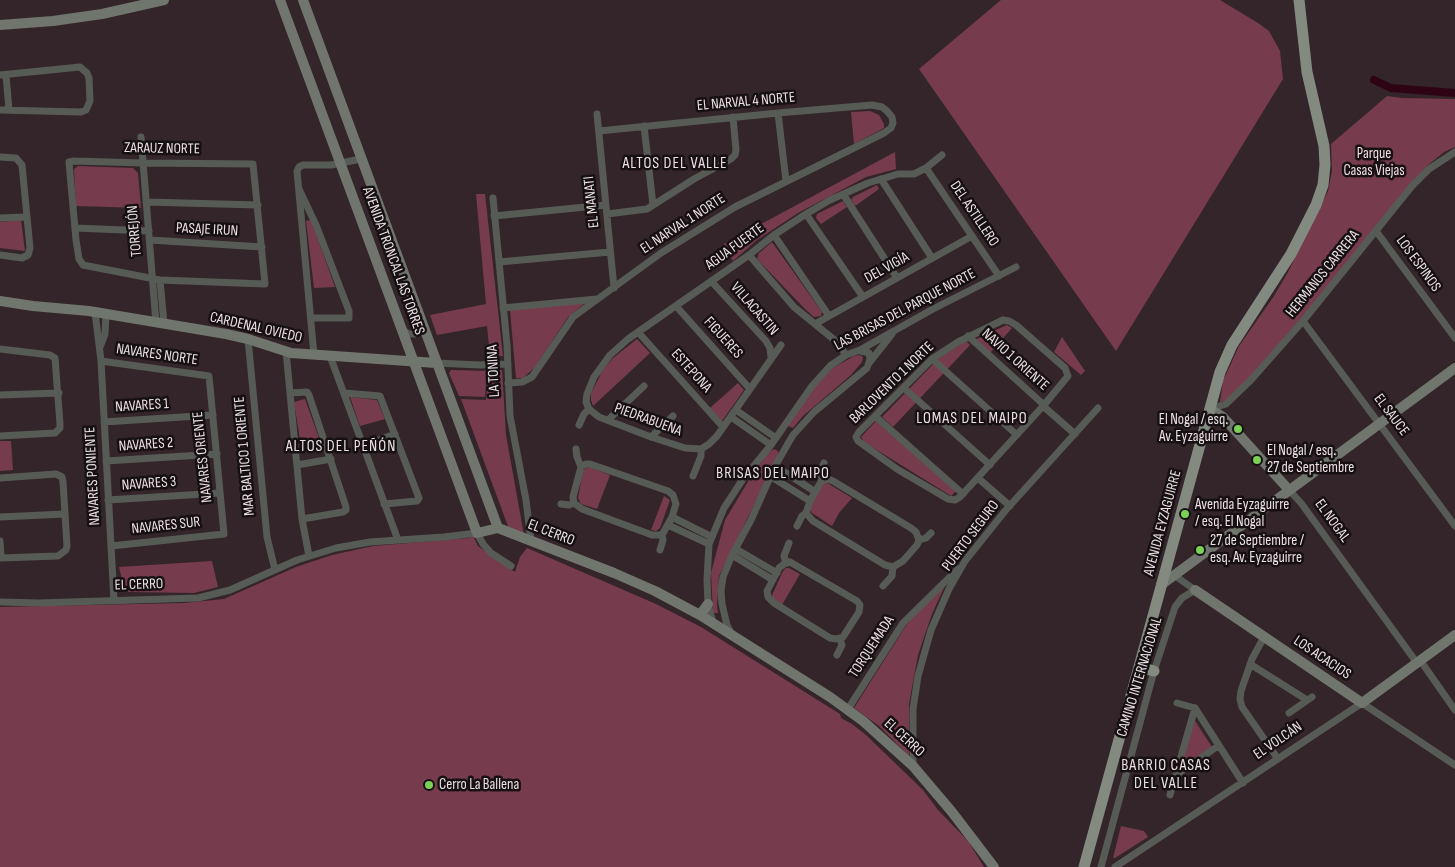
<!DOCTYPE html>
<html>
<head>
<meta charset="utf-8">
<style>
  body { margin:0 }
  canvas { display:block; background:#332529 }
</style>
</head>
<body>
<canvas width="1455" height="867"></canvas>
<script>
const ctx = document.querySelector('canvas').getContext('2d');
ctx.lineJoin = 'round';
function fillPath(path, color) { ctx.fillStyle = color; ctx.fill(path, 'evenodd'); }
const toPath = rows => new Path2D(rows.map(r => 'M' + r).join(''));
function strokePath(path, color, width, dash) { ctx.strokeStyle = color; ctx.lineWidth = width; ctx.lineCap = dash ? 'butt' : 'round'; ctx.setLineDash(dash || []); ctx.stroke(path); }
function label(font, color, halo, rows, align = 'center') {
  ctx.font = font + ' "Sofia Sans Condensed",sans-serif'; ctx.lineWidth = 5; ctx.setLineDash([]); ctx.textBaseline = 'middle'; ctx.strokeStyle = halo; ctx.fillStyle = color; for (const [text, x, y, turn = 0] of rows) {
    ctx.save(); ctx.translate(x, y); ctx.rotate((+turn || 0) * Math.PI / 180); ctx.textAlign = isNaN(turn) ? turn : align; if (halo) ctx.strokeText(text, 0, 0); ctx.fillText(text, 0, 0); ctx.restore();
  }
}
const green = toPath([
  [1001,0,1220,0,1258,23,1269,31,1280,51,1283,79,1116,351,919,69],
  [1387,96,1402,98,1455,99,1455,147,1444,152,1428,165,1406,189,1279,346,1238,391,1225,401,1220,402,1223,381,1239,346,1274,296,1288,272,1328,191,1332,171,1331,144],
  [870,111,879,115,884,124,884,128,854,144,851,112],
  [895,152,896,169,866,177,798,213,757,240,733,261,724,244],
  [78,166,133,168,138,173,141,208,76,206,74,169],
  [877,185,879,189,855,206,851,200,853,197],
  [476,194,485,194,503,356,490,356,487,326,437,335,430,315,486,304],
  [843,201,847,207,821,224,816,218,817,214],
  [21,220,25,251,0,248,0,222],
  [311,220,335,287,314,288,306,221],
  [772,242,822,312,821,316,814,317,806,310,757,259,759,253],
  [585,303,568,317,535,367,523,378,516,378,510,310],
  [1007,325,1012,328,990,353,974,340],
  [1062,337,1085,371,1081,375,1054,352],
  [637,339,650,353,593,406,591,400,591,393,603,370,613,358],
  [966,341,970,345,893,427,882,417,938,359],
  [860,355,863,357,862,362,851,375,803,416,793,428,788,426,815,386,833,368,854,356],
  [451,370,487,371,485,397,459,396,449,373],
  [489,370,502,370,506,435,524,535,509,529,461,399,486,400],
  [738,383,744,390,722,421,710,408],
  [350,397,377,400,385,419,360,426],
  [305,399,319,438,300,440,294,402],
  [876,421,956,491,951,496,864,442,861,437],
  [0,441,11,441,13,470,0,471],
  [774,449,778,451,779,454,719,576,717,605,718,613,713,613,711,573,725,520,752,475,769,452],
  [589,467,610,475,597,509,581,504,578,498,583,470],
  [824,481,852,498,839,513,832,526,812,513,810,510,820,485],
  [664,496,670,500,660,528,656,531,651,530],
  [473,536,478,546,515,572,520,557,527,548,656,604,701,627,840,714,841,718,852,724,866,735,923,790,938,810,968,841,984,867,0,867,0,607,184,603,224,599,296,567,332,555,373,546,469,538],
  [212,561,218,587,194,593,128,592,124,587,119,567],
  [786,568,789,568,800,574,782,605,773,598,772,595,783,571],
  [949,577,932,614,918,655,909,704,909,756,879,726,854,708,907,624],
  [1194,719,1212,747,1180,770],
  [1121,826,1144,831,1148,837,1115,858,1113,858]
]);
const canal = toPath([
  [1374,80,1391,88,1455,93]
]);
const street = toPath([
  [0,75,80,67,87,73,89,78,90,101,86,110,81,112,0,110],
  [6,75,9,110],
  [778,113,786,181],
  [597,114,614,288],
  [644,126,653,205],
  [141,137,156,323],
  [0,157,16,158,22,165,30,248,28,255,22,258,0,255],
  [74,161,143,163,253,164,265,284,160,280,83,265,79,259,76,240,69,162,74,161],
  [926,168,999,276],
  [881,179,932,258],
  [299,189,316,225,349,311,349,318,311,318],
  [843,194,897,278],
  [493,198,507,345,510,416,526,500,531,541],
  [146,202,258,205],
  [607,214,647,209,694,179,731,159,735,155,736,150,733,117],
  [806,214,863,297],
  [494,216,606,205],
  [0,218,27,217],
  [75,228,149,231],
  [1376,231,1455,338],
  [774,235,829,316],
  [150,240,262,247],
  [749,255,794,307,837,342,846,355],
  [499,262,610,252],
  [160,280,164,324],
  [711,281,766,341,770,348,771,357],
  [676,306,750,389],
  [503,308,597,299],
  [95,312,101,361,114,601],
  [1003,320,1009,321,1016,325,1065,368,1068,376,1044,405,960,497,955,500,948,499,897,469,858,441,856,437,859,432,932,359,958,342,1003,320],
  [1303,321,1455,526],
  [815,324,972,236],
  [402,329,408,334,414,334,420,331,422,326],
  [638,332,723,427],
  [968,336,1044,405],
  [248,339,267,537,275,570],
  [100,347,105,334,106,314],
  [0,349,50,355,55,358,60,424,60,428,55,433,0,436],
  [286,351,302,519,309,556],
  [314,355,297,171,299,167,303,165,331,165,361,159],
  [330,356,398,540],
  [932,359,1017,435],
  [101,361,209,376,224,534,111,546],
  [436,363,480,365,508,364],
  [869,363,892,334],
  [508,383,522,382,532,377,573,317,661,253,735,207,884,133,891,128,893,123,892,117,887,111,882,107,872,105,778,113,599,131],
  [904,388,990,465],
  [290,393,307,392,309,395,346,507,346,510,343,512,302,519],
  [344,393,380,396,419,498,417,501,384,504],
  [0,395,59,393],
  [1043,406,1075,434],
  [589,409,586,402,587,394,594,377,610,355,628,339,749,255,774,235,806,214,830,200,868,183,898,174,914,174,926,168,942,155],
  [589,409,599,417,651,437,685,448,701,449,709,444,717,436,781,345],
  [1210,409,1226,404,1251,380,1303,321,1412,186,1429,169,1455,152],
  [736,410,776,438],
  [875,416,963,494],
  [731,417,771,445],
  [608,420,644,386],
  [104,422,213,415],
  [579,425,584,414,589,409],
  [651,437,673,416],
  [363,446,395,434],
  [106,461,217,454],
  [297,465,331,459],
  [775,466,814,491],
  [581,467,586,464,590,464,668,491,673,495,676,504,672,517,662,535,663,540,660,550],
  [693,476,701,456,701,449],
  [770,476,810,501],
  [0,478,56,474,62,477,63,482,67,546,66,550,58,556,0,558],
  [978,478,1010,506],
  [822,480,828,479,833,481,911,528,916,532,919,540],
  [822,480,820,472,824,463],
  [1289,490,1301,503,1417,663],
  [108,500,220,493],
  [574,503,582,509,652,535,662,535],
  [574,503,573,497,581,467,577,457,576,449],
  [561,504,569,505,574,503],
  [806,513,813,521,885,565,893,567],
  [0,517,65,514],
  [672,517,712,537],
  [668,525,709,544],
  [797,526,802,516,806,513,810,501,822,480],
  [0,541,1,558],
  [736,549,777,573],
  [732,555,773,580],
  [790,562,857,601,860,605,859,612,843,637,836,639,830,638,774,603,768,597,767,591,779,568,784,564,790,562],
  [786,563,784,556,789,543],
  [893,567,903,561,917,545,919,540,926,538,931,533],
  [1174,575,1195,590],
  [883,586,892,576,893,567],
  [0,602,39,603,198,598,230,590,297,560,336,548,370,542,444,537,477,533,483,544,491,553,511,566],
  [713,623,708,604,707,580,709,544,712,537,724,508,743,479,771,445,812,386,830,366,846,355,860,350,933,309,1016,267],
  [731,633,727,625,722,604,721,591,723,577,732,555,751,520,775,466,793,435,814,412,867,368,870,359,869,353,861,351],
  [1264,637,1252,659,1241,691,1240,699,1242,707,1278,759],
  [837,655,842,645,840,639],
  [1420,660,1455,710],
  [1250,664,1307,700],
  [1177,703,1195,708],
  [1195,708,1243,783],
  [848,709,903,623,958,569],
  [1289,713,1312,697],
  [913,766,913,709,918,676,931,630,949,589,965,561,1005,511,1098,408],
  [1175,776,1218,746],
  [1170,795,1195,708],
  [1101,867,1154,671,1175,607,1182,598,1195,590],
  [1115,867,1362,703,1455,765]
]);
const secondary = toPath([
  [280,0,477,533,498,528,614,573,655,591,700,615,830,697,863,721,913,766,952,812,994,867],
  [303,0,498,528],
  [0,25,53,21,102,14,164,0],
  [0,301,33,306,89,311,226,334,248,339,291,353,436,363],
  [1210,409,1223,417,1289,490],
  [1161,585,1455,368],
  [1195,590,1362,703,1455,635],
  [700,615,708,604]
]);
const primary = toPath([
  [1139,667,1154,671],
  [1084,867,1220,372,1232,345,1291,254,1316,205,1323,185,1325,165,1324,146,1307,72,1299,0]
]);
const markers = [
  [1238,429,5,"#7bd156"],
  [1257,460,5,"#7bd156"],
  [1185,514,5,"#7bd156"],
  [1200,550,5,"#7bd156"],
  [429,785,5,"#7bd156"]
];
const streetNames = [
  ["EL NARVAL 4 NORTE",746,102,-5],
  ["ZARAUZ NORTE",162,149,1],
  ["EL MANATI",592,202,-96],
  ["DEL ASTILLERO",974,214,56],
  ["EL NARVAL 1 NORTE",683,224,-33],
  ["PASAJE IRUN",207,230,3],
  ["TORREJÓN",135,231,-95],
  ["AGUA FUERTE",735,247,-36],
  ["AVENIDA TRONCAL LAS TORRES",393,261,70],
  ["LOS ESPINOS",1418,264,54],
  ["DEL VIGÍA",887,268,-29],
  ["HERMANOS CARRERA",1323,274,-51],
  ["VILLACASTIN",754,309,49],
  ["LAS BRISAS DEL PARQUE NORTE",905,310,-28],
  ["CARDENAL OVIEDO",256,328,13],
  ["FIGUERES",723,338,48],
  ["NAVARES NORTE",157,355,8],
  ["NAVIO 1 ORIENTE",1015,360,42],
  ["LA TONINA",494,371,-93],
  ["ESTEPONA",691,371,48],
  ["BARLOVENTO 1 NORTE",892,383,-44],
  ["NAVARES 1",142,406,-4],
  ["EL SAUCE",1391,415,53],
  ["PIEDRABUENA",648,420,20],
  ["NAVARES 2",146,445,-4],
  ["MAR BALTICO 1 ORIENTE",245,456,-95],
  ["NAVARES ORIENTE",203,457,-96],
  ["NAVARES PONIENTE",93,476,-93],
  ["NAVARES 3",149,484,-4],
  ["EL NOGAL",1332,521,54],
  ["AVENIDA EYZAGUIRRE",1163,523,-75],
  ["NAVARES SUR",166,526,-6],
  ["EL CERRO",551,533,21],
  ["PUERTO SEGURO",971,536,-53],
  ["EL CERRO",139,585,-2],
  ["TORQUEMADA",872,647,-57],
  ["LOS ACACIOS",1322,658,34],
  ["CAMINO INTERNACIONAL",1140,677,-73],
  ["EL CERRO",904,738,42],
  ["EL VOLCÁN",1278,741,-34]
];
const parkNames = [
  ["Parque",1374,154],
  ["Casas Viejas",1374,171]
];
const poiNames = [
  ["El Nogal / esq.",1228,420,"right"],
  ["Av. Eyzaguirre",1228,437,"right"],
  ["El Nogal / esq.",1267,451],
  ["27 de Septiembre",1267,468],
  ["Avenida Eyzaguirre",1195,505],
  ["/ esq. El Nogal",1195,522],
  ["27 de Septiembre /",1210,541],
  ["esq. Av. Eyzaguirre",1210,558],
  ["Cerro La Ballena",439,785]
];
const neighbourhoodNames = [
  ["ALTOS DEL VALLE",675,164],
  ["LOMAS DEL MAIPO",972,419],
  ["ALTOS DEL PEÑÓN",341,447],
  ["BRISAS DEL MAIPO",773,474],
  ["BARRIO CASAS",1166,766],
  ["DEL VALLE",1166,784]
];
fillPath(green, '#773b4e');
strokePath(canal, '#2e0314', 8);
strokePath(street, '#575b55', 7);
strokePath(secondary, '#70766e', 10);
strokePath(primary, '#838b80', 11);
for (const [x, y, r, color] of markers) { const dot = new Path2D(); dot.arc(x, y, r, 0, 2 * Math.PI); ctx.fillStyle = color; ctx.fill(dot); strokePath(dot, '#161012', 2); }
label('15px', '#ebe1e4', '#161012', streetNames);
label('15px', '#f3dee3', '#161012', parkNames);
label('15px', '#ebe1e4', '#161012', poiNames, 'left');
ctx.letterSpacing = '1px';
label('16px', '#ebe1e4', '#161012', neighbourhoodNames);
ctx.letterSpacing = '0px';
</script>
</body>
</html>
